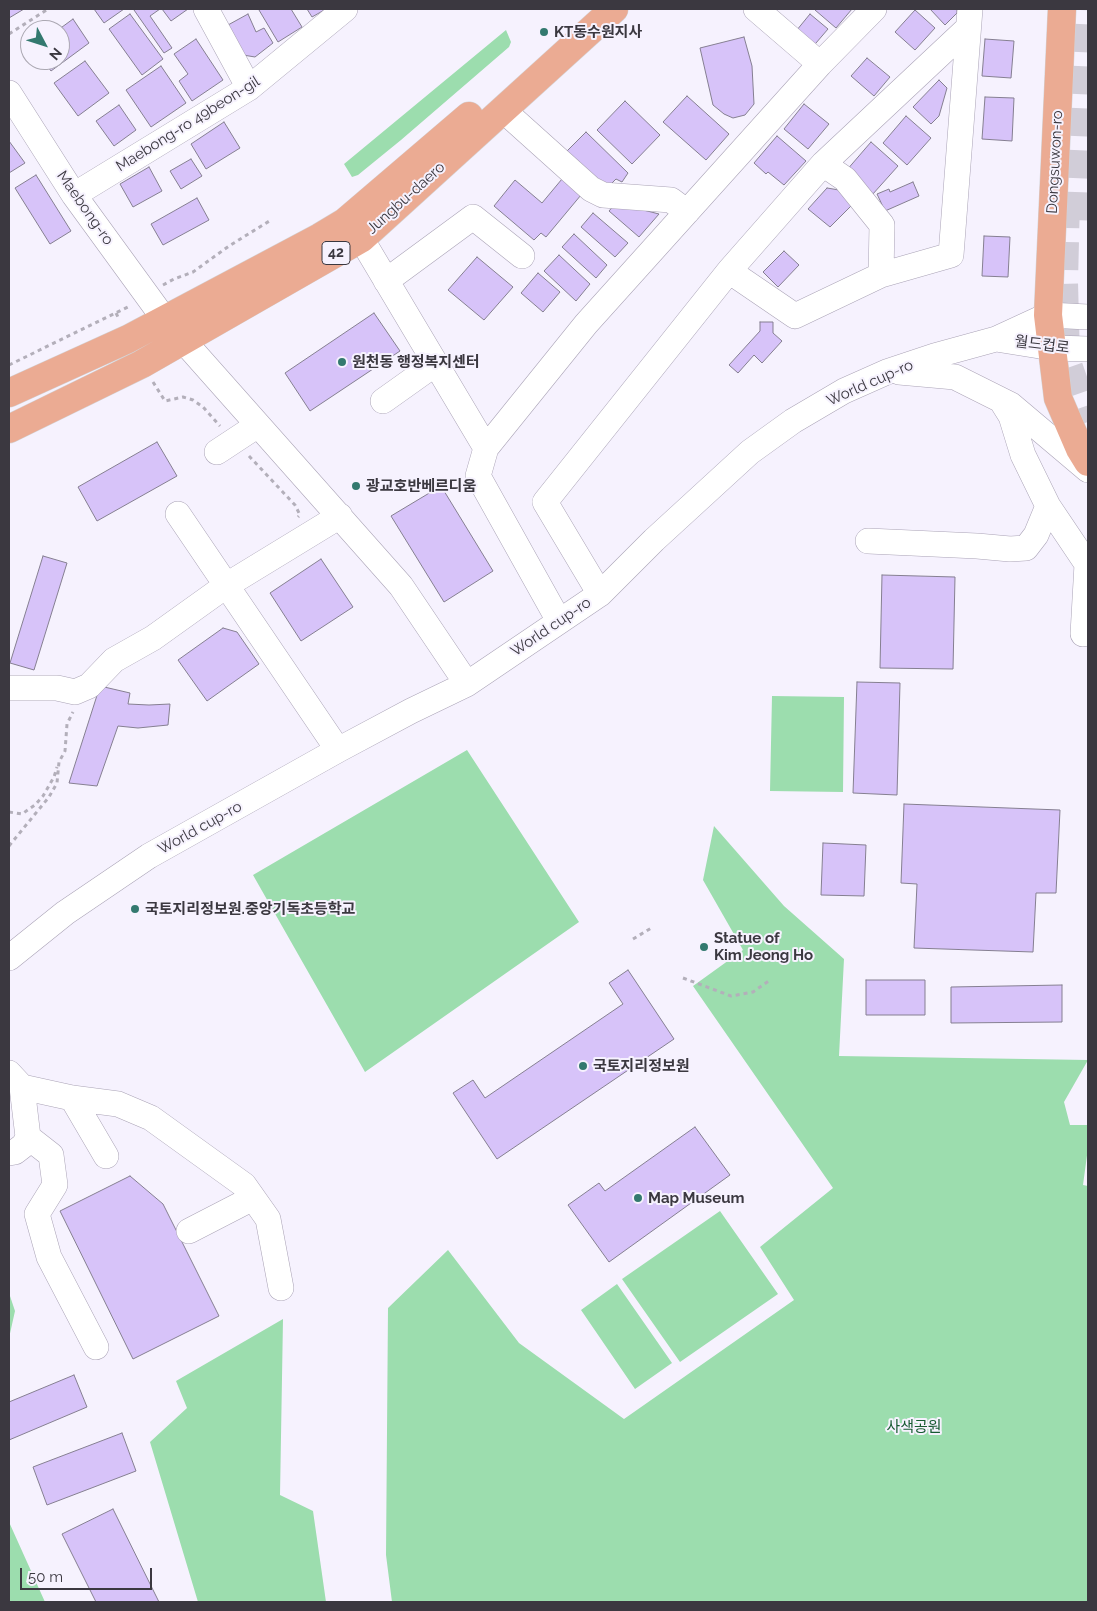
<!DOCTYPE html>
<html>
<head>
<meta charset="utf-8">
<style>
  body { margin:0 }
  #map { position:relative; width:1097px; height:1611px; overflow:hidden; background:#f6f2fe; font-family:Raleway,sans-serif }
  canvas { display:block }
  .frame { position:absolute; inset:0; border:10px solid #3b3840; pointer-events:none }
  .north { position:absolute; left:20px; top:20px; width:50px; height:50px; box-sizing:border-box; background:#f6f2fe; border:1px solid #aba8b2; border-radius:50%; rotate:130deg; font-size:14px; font-weight:700; line-height:20px; text-align:center; color:#3b3840 }
  .north::after { content:''; display:block; margin:auto; width:18px; height:22px; background:#33796f; clip-path:polygon(50% 0,100% 100%,50% 72%,0 100%) }
  .scale { position:absolute; left:20px; top:1568px; width:132px; height:22px; box-sizing:border-box; border:2px solid #3b3840; border-top:0; padding-left:6px; font-size:15px; line-height:18px; white-space:nowrap; color:#3b3840; -webkit-text-stroke:4px #f6f2fe; paint-order:stroke }
</style>
</head>
<body>
<div id="map">
<canvas width="1097" height="1611"></canvas>
<div class="frame"></div>
<div class="north">N</div>
<div class="scale">50 m</div>
</div>
<script>
const ctx = document.querySelector('canvas').getContext('2d');
ctx.lineJoin = 'round';
function fillPath(path, color) { ctx.fillStyle = color; ctx.fill(path, 'evenodd'); }
const toPath = rows => new Path2D(rows.map(r => 'M' + r).join(''));
function strokePath(path, color, width, dash) { ctx.strokeStyle = color; ctx.lineWidth = width; ctx.lineCap = dash ? 'butt' : 'round'; ctx.setLineDash(dash || []); ctx.stroke(path); }
function label(font, color, halo, rows, align = 'center') {
  ctx.font = font + ' Raleway,"Noto Sans KR",sans-serif'; ctx.lineWidth = 4; ctx.setLineDash([]); ctx.textBaseline = 'middle'; ctx.strokeStyle = halo; ctx.fillStyle = color; for (const [text, x, y, turn = 0] of rows) {
    ctx.save(); ctx.translate(x, y); ctx.rotate((+turn || 0) * Math.PI / 180); ctx.textAlign = isNaN(turn) ? turn : align; if (halo) ctx.strokeText(text, 0, 0); ctx.fillText(text, 0, 0); ctx.restore();
  }
}
const green = toPath([
  [506,30,511,42,509,47,401,140,358,175,352,177,344,164],
  [772,696,844,697,843,792,770,791],
  [467,750,579,922,365,1072,253,875],
  [714,826,784,906,844,959,839,1056,1088,1060,1064,1102,1070,1125,1088,1125,1088,1148,1083,1185,1088,1186,1088,1602,392,1602,386,1555,388,1308,448,1250,519,1343,624,1419,794,1300,760,1247,833,1188,693,986,743,950,703,880],
  [720,1211,778,1294,680,1362,622,1279],
  [617,1284,672,1363,635,1389,581,1310],
  [9,1293,15,1311,9,1338],
  [283,1319,280,1495,313,1511,326,1602,198,1602,150,1442,187,1408,176,1381],
  [9,1522,45,1602,9,1602]
]);
const building = toPath([
  [9,9,24,9,9,18,9,9],
  [94,9,124,9,104,23,94,9],
  [136,9,160,9,150,16,172,48,164,53,134,10,136,9],
  [162,9,188,9,171,21,162,9],
  [260,9,291,9,302,27,278,42,259,10,260,9],
  [307,9,326,9,312,17,307,9],
  [816,9,852,9,836,28,815,10,816,9],
  [930,9,957,9,957,13,945,25,930,9],
  [915,10,935,28,915,50,895,32,915,10],
  [130,14,163,59,142,75,109,29,130,14],
  [248,14,256,32,264,28,273,43,255,57,243,55,228,25,248,14],
  [810,14,828,29,810,50,792,36,810,14],
  [73,19,89,43,51,71,43,60,60,60,60,30,58,30,73,19],
  [744,37,752,66,754,104,745,115,733,118,724,114,713,105,700,48,744,37],
  [196,39,223,80,192,101,179,81,188,74,174,54,196,39],
  [985,39,1014,41,1011,78,982,76,985,39],
  [867,58,890,77,874,96,851,76,867,58],
  [85,61,109,93,78,116,54,83,85,61],
  [161,66,186,103,151,127,126,90,161,66],
  [939,80,947,88,939,116,931,124,913,107,939,80],
  [687,96,729,134,706,160,663,122,687,96],
  [985,97,1014,98,1012,141,982,139,985,97],
  [625,101,660,135,632,164,597,130,625,101],
  [804,104,829,124,808,149,784,129,804,104],
  [119,105,136,130,114,146,96,121,119,105],
  [906,116,931,138,907,165,883,143,906,116],
  [224,122,240,148,206,169,191,144,224,122],
  [586,132,628,173,622,182,616,179,609,186,561,157,586,132],
  [777,136,806,161,784,185,768,172,766,174,754,163,777,136],
  [9,141,25,163,9,173,9,141],
  [871,142,898,166,872,195,846,171,871,142],
  [191,159,202,176,181,189,170,171,191,159],
  [149,167,162,191,133,207,120,184,149,167],
  [36,175,71,231,50,244,15,188,36,175],
  [562,179,581,195,546,237,541,233,534,240,494,206,515,180,542,203,562,179],
  [913,182,919,196,885,211,877,194,889,189,890,192,913,182],
  [827,188,845,191,855,202,830,227,808,209,827,188],
  [197,198,209,220,163,245,151,224,197,198],
  [616,203,659,214,639,237,609,211,616,203],
  [593,213,628,243,615,257,581,227,593,213],
  [574,234,607,265,596,278,562,247,574,234],
  [984,236,1010,237,1008,277,982,276,984,236],
  [784,251,799,265,778,287,763,272,784,251],
  [559,255,590,284,576,301,544,271,559,255],
  [477,257,513,287,484,320,448,290,477,257],
  [538,273,560,292,543,312,521,293,538,273],
  [374,313,400,351,310,411,285,373,374,313],
  [760,322,773,322,773,333,782,341,762,363,754,355,738,373,729,365,760,331,760,322],
  [157,442,177,476,97,521,78,487,157,442],
  [441,486,493,571,444,602,391,516,441,486],
  [43,556,67,563,34,670,10,663,43,556],
  [321,559,353,607,301,641,270,593,321,559],
  [882,575,955,577,953,669,880,668,882,575],
  [223,628,237,632,259,664,207,701,178,660,223,628],
  [857,682,900,683,897,795,853,793,857,682],
  [100,686,130,693,128,704,149,705,170,704,168,725,138,728,118,726,97,786,69,783,100,686],
  [904,804,1060,810,1056,893,1036,893,1033,952,914,948,917,884,901,883,904,804],
  [823,843,866,845,864,896,821,895,823,843],
  [628,970,674,1039,497,1159,453,1093,473,1080,485,1098,623,1004,609,983,628,970],
  [866,980,925,980,925,1015,866,1015,866,980],
  [1062,985,1062,1022,951,1023,951,987,1062,985],
  [695,1127,730,1175,609,1262,568,1205,599,1183,605,1191,695,1127],
  [130,1176,163,1204,219,1316,133,1359,60,1211,130,1176],
  [74,1375,87,1407,9,1440,9,1402,74,1375],
  [122,1433,136,1471,47,1505,33,1467,122,1433],
  [113,1509,159,1602,96,1602,62,1534,113,1509]
]);
const majorTunnel = toPath([
  [1066,200,1064,282,1066,359,1088,422],
  [1074,220,1083,9]
]);
const path = toPath([
  [9,34,48,9],
  [163,285,174,279,193,272,229,246,271,220],
  [116,313,119,319],
  [9,365,130,306],
  [153,382,165,401,183,397,193,400,203,407,220,426],
  [249,456,295,505,300,515,298,517],
  [9,812,22,814,35,805,43,796,54,777,57,767],
  [9,846,49,797,57,783,59,762,65,751,67,724,73,712],
  [633,939,653,927],
  [683,978,731,996,753,992,770,980]
]);
const minor = toPath([
  [206,9,249,88],
  [756,9,820,64],
  [9,93,74,195,165,320,401,586,467,684],
  [503,110,591,189,603,195,671,200,687,212],
  [823,164,845,179,882,225,881,275],
  [74,195,249,88,345,9],
  [362,238,365,245,486,448,586,324,820,64,874,9],
  [729,271,795,316,881,275,951,255,970,9],
  [386,281,473,217,522,256],
  [996,339,1052,348,1088,349],
  [899,372,955,377,1011,405,1088,470],
  [1001,400,1011,416,1023,455,1048,506,1087,564,1083,634],
  [383,401,435,364],
  [486,448,478,476,559,621],
  [217,452,258,425],
  [178,514,338,750],
  [868,541,977,546,1010,549,1026,548,1036,535,1048,506],
  [600,594,545,502,729,271,823,164,967,29],
  [9,688,57,688,75,692,89,686,114,660,153,638,227,585,340,516],
  [9,958,65,913,149,856,338,750,411,711,467,684,600,594,654,540,750,452,793,421,844,391,889,371,934,356,996,339,1048,315,1088,317],
  [9,1073,22,1087,72,1098,118,1104,151,1118,244,1185,268,1219,281,1288],
  [22,1087,28,1137,51,1155,55,1185,37,1214,49,1257,96,1347],
  [72,1098,106,1156],
  [9,1153,15,1152,24,1145,28,1137],
  [189,1231,253,1198]
]);
const major = toPath([
  [1062,9,1048,315,1058,398,1080,449,1088,462],
  [9,393,128,339,320,237,345,222,469,116],
  [9,429,142,364,362,238,614,9]
]);
const markers = [
  [544,32,5,"#33796f"],
  [342,362,5,"#33796f"],
  [356,486,5,"#33796f"],
  [135,909,5,"#33796f"],
  [704,947,5,"#33796f"],
  [583,1066,5,"#33796f"],
  [638,1198,5,"#33796f"]
];
const shields = [
  [336,253,28]
];
const shieldNames = [
  ["42",336,253]
];
const poiNames = [
  ["KT동수원지사",554,32],
  ["원천동 행정복지센터",352,362],
  ["광교호반베르디움",366,486],
  ["국토지리정보원.중앙기독초등학교",145,909],
  ["Statue of",714,938],
  ["Kim Jeong Ho",714,955],
  ["국토지리정보원",593,1066],
  ["Map Museum",648,1198]
];
const streetNames = [
  ["Maebong-ro 49beon-gil",188,124,-32],
  ["Dongsuwon-ro",1055,162,-87],
  ["Jungbu-daero",406,198,-42],
  ["Maebong-ro",85,208,55],
  ["월드컵로",1042,345,7],
  ["World cup-ro",870,383,-24],
  ["World cup-ro",551,627,-34],
  ["World cup-ro",200,828,-29]
];
const parkNames = [
  ["사색공원",914,1427]
];
fillPath(green, '#9cddae');
fillPath(building, '#d7c3f9');
strokePath(building, '#857f91', 1);
strokePath(majorTunnel, '#d1cdd8', 28, [28, 14]);
strokePath(minor, '#aaa3b6', 26);
strokePath(major, '#d4d3d5', 29);
strokePath(path, '#b3afba', 3, [4, 4]);
strokePath(minor, '#fff', 25);
strokePath(major, '#ebab93', 28);
for (const [x, y, r, color] of markers) { const dot = new Path2D(); dot.arc(x, y, r, 0, 2 * Math.PI); ctx.fillStyle = color; ctx.fill(dot); strokePath(dot, '#f6f2fe', 2); }
for (const [x, y, w] of shields) { const box = new Path2D(); box.roundRect(x - w / 2, y - 11.5, w, 23, 4); ctx.fillStyle = '#f6f2fe'; ctx.fill(box); strokePath(box, '#3b3840', 1); }
label('bold 14px', '#3b3840', null, shieldNames);
label('bold 15px', '#3b3840', '#f6f2fe', poiNames, 'left');
label('15px', '#3b3840', '#f6f2fe', streetNames);
label('15px', '#165a31', '#f6f2fe', parkNames);
</script>
</body>
</html>
